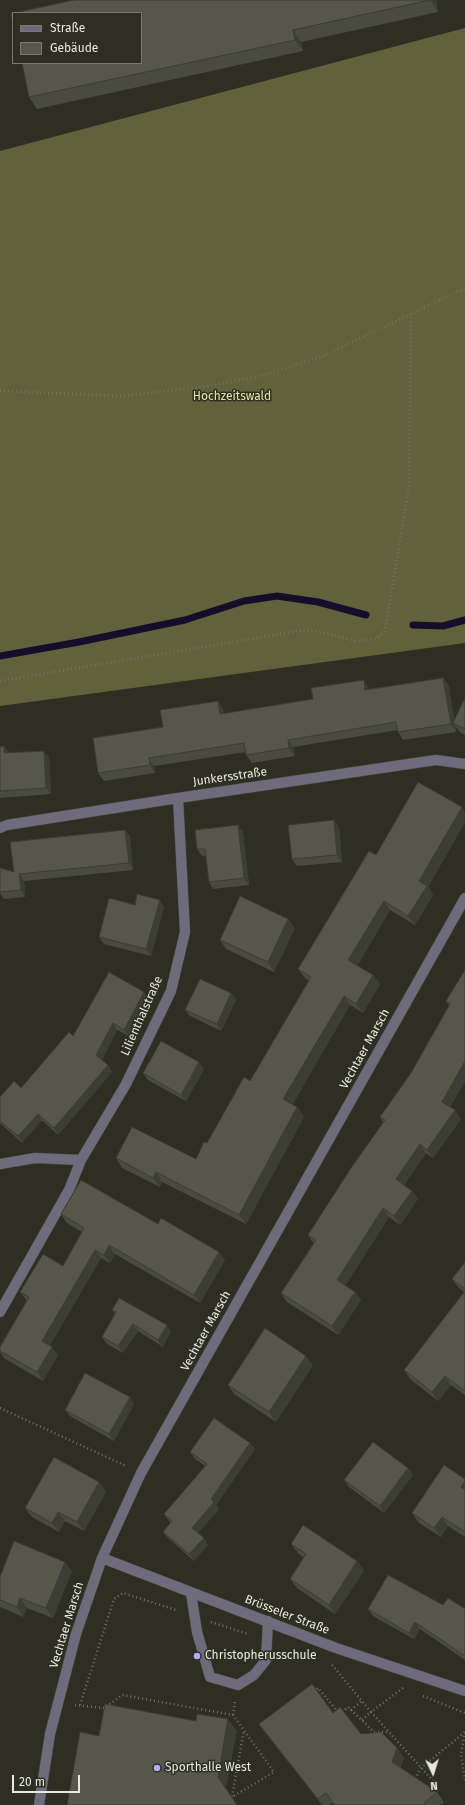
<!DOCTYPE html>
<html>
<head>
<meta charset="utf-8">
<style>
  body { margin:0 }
  #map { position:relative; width:465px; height:1805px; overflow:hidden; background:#2e2f22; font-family:"Fira Sans",sans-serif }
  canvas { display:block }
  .legend { position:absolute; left:12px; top:12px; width:130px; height:52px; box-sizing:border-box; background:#2e2f22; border:1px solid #78796e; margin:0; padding:5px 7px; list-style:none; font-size:12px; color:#e7e8df }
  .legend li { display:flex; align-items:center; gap:8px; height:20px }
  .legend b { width:20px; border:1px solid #78796e }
  .north { position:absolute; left:413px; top:1753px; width:40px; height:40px; -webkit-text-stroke:3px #2e2f22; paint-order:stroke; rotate:176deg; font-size:11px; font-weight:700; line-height:16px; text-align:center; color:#e7e8df }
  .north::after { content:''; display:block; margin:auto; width:14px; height:18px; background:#e7e8df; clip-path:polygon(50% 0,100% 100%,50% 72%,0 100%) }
  .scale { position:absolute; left:12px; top:1775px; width:68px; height:18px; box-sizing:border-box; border:2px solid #e7e8df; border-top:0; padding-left:5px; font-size:12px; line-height:14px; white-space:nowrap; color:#e7e8df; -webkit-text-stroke:3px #2e2f22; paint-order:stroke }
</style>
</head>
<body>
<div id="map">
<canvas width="465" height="1805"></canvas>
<ul class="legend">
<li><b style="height:5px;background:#6d6b7c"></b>Straße</li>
<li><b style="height:11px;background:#565749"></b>Gebäude</li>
</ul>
<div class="north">N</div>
<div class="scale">20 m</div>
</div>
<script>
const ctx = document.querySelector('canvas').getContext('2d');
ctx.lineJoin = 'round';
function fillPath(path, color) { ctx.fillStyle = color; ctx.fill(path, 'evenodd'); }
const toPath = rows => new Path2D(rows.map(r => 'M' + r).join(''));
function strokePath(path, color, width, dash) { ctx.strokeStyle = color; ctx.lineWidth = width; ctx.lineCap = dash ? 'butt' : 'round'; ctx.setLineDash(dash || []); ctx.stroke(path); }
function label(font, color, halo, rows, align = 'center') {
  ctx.font = font + ' "Fira Sans",sans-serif'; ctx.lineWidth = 3; ctx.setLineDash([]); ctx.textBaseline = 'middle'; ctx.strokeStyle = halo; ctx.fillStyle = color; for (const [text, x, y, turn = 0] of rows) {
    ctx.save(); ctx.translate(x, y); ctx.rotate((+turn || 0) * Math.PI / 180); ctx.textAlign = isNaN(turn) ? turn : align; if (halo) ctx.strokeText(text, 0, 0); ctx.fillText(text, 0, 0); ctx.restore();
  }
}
const forest = toPath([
  [465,28,465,643,0,706,0,151]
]);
const stream = toPath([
  [413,625,443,626,465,620],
  [0,656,79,642,185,620,244,601,277,596,318,602,366,615]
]);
const path = toPath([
  [0,391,123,396,210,386,265,375,323,356,465,288],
  [0,681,304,630,320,632,355,641,375,639,384,632,387,620,409,486,411,314],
  [0,1408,126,1466],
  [211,1622,248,1634],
  [332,1665,371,1712,403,1688],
  [314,1692,318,1688,338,1712],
  [423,1696,465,1713],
  [75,1705,105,1708,122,1695,233,1715,274,1772,232,1797,244,1730],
  [80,1705,114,1599,123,1593,176,1610],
  [351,1710,362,1701],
  [342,1712,348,1707,374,1732,389,1732],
  [233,1715,235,1701],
  [362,1720,371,1712,434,1782],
  [465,1732,461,1754,465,1780],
  [415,1779,421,1768,465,1732]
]);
const minor = toPath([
  [0,828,7,825,178,798,436,760,465,764],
  [0,1164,35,1158,81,1160],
  [0,1312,69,1190,81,1160,126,1084,171,991,185,932,178,798],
  [102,1558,336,1648,465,1691],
  [191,1593,197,1632,210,1677,238,1685,254,1675,266,1660,268,1621],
  [39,1805,50,1734,76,1634,102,1558,141,1473,465,898]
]);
const wall = toPath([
  [436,0,438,12,301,42,303,51,37,109,29,97,141,13],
  [443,678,449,686,454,720,465,698,465,735,460,732,455,726,456,732,403,740,398,732,398,730,293,747,295,756,252,763,246,755,246,752,154,766,155,773,104,781,98,773,163,727,218,701,223,709,224,714,313,699,369,688,369,689],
  [4,746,9,753,49,757,51,794,0,798,0,747],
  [465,812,465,822,428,887,433,895,415,925,390,910,357,966,373,975,380,984,363,1013,350,1005,292,1105,297,1107,304,1117,246,1224,162,1182,160,1187,122,1168,116,1158,196,1159,250,1081,309,981,305,978,298,969,376,855],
  [238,825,243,832,249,885,213,889,209,882,206,856,202,856,197,849],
  [339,827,342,862,297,866,292,859],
  [125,830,130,836,133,870,24,881,25,897,4,899,0,893,0,868,14,872],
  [135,905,164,907,151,956,104,944,99,937],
  [295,928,274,972,226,949,220,940],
  [465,970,465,1081,450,1107,461,1119,433,1158,426,1153,404,1185,412,1191,418,1199,400,1225,389,1217,345,1286,355,1292,361,1300,338,1335,287,1302,281,1293,314,1244,308,1235,383,1122,380,1117,411,1073,449,1006,446,1001],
  [231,993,236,1000,221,1031,190,1016,185,1010],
  [149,999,129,1036,117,1030,102,1060,108,1065,112,1072,58,1135,42,1120,22,1143,0,1123,0,1097,21,1088,73,1036],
  [204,1069,186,1101,148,1080,143,1073],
  [61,1214,158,1224,225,1260,200,1303,115,1254,110,1263,101,1258,50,1345,58,1355,43,1381,4,1358,0,1352,0,1347,27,1301,20,1292,63,1266,82,1232,67,1223],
  [465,1262,465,1395,451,1385,438,1401,410,1379,404,1370,464,1292,458,1287,452,1279],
  [112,1310,171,1331,163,1347,138,1331,123,1353,107,1344,102,1337,115,1314],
  [313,1365,276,1422,234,1394,228,1385],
  [134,1404,114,1441,70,1416,65,1410],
  [255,1449,216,1505,219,1509,198,1533,208,1545,194,1561,168,1538,163,1532,171,1523,169,1521,164,1514,205,1466,195,1459,190,1452],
  [408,1468,413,1475,384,1513,349,1487,344,1480],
  [465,1479,465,1537,448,1526,441,1537,419,1523,412,1513],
  [99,1482,106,1492,84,1531,65,1521,59,1532,32,1517,25,1508],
  [291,1544,357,1561,364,1571,335,1614,297,1588,290,1579,304,1558,298,1553],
  [72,1571,53,1618,27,1608,23,1617,0,1607,0,1577],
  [443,1605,465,1609,465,1660,420,1629,414,1639,373,1616,368,1609],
  [333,1713,361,1734,397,1748,404,1758,400,1768,437,1792,444,1802,440,1805,334,1805,332,1803,329,1805,322,1805,266,1734,259,1724]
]);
const shadedWall = toPath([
  [430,0,436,0,438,12],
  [293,30,301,42,303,51,295,40],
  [443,678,449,686,455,724,453,723,455,726,456,732,451,724],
  [364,680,369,688,371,698,365,690],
  [218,701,223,709,226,722,220,714],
  [288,740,293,747,295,756,289,748],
  [4,746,9,753,9,760,4,753],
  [44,751,49,757,51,794,46,788],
  [149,758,154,766,155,773,150,765],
  [462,807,465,812,465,822,428,887,433,895,415,925,408,916,419,881],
  [334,820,339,827,342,862,337,855],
  [238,825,243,832,249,885,244,878],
  [125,830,130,836,133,870,129,863],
  [19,874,24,881,25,897,21,890],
  [160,900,164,907,151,956,146,949],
  [384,901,390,910,355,970,348,960],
  [288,919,295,928,274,972,268,962],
  [373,975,380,984,363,1013,356,1004],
  [144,992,149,999,129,1036,124,1030],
  [231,993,236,1000,221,1031,217,1024],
  [344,996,350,1005,290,1109,283,1099],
  [113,1023,117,1030,101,1062,96,1055],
  [465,1061,465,1081,448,1110,442,1102],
  [199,1062,204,1069,186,1101,181,1095],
  [108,1065,112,1072,58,1135,54,1128],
  [297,1107,304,1117,246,1224,239,1215],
  [455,1110,461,1119,433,1158,427,1150],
  [38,1114,42,1120,22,1143,18,1136],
  [420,1144,426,1153,402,1188,396,1179],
  [156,1172,162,1182,160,1187,153,1178],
  [412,1191,418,1199,400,1225,394,1216],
  [383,1208,389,1217,343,1289,337,1280],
  [109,1245,115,1254,110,1263,104,1255],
  [95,1250,101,1258,48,1349,42,1341],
  [219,1252,225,1260,200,1303,194,1295],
  [355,1292,361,1300,338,1335,332,1326],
  [133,1324,138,1331,123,1353,118,1346],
  [167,1325,171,1331,163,1347,158,1340],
  [52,1347,58,1355,43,1381,37,1372],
  [306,1356,313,1365,276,1422,269,1412],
  [445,1376,451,1385,438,1401,432,1392],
  [130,1397,134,1404,114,1441,109,1434],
  [250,1443,255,1449,216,1505,219,1509,197,1534,192,1528,211,1499],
  [408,1468,413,1475,384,1513,380,1506],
  [465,1481,465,1493,461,1487],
  [99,1482,106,1492,84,1531,77,1522],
  [58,1512,65,1521,59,1532,52,1523],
  [442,1517,448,1526,441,1537,434,1528],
  [204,1538,208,1545,194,1561,189,1554],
  [357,1561,364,1571,335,1614,329,1605],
  [65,1562,72,1571,53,1618,46,1608],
  [20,1598,27,1608,23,1617,17,1607],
  [415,1622,420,1629,414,1639,409,1633],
  [228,1719,237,1731,226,1788,237,1805,218,1777],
  [397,1748,404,1758,398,1772,392,1762]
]);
const building = toPath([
  [74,0,430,0,293,30,295,40,29,97,22,63,141,63,141,13,14,13,74,0],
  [13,13,13,23,11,14,13,13],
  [443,678,451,724,398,732,396,722,288,740,289,748,246,755,244,743,149,758,150,765,98,773,93,738,163,727,160,710,218,701,220,714,313,699,311,688,364,680,365,690,443,678],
  [465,698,465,729,453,723,465,698],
  [4,746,4,753,44,751,46,788,0,791,0,747,4,746],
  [418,782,462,807,419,881,427,886,408,916,384,901,348,960,373,975,356,1004,344,996,283,1099,297,1107,239,1215,156,1172,153,1178,116,1158,132,1127,196,1159,204,1142,207,1143,244,1077,250,1081,311,977,298,969,369,851,376,855,418,782],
  [334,820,337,855,292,859,288,825,334,820],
  [238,825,244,878,209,882,205,849,197,849,195,830,238,825],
  [125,830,129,863,19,874,21,890,0,892,0,868,14,872,10,842,125,830],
  [137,894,160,900,146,949,99,937,109,898,135,905,137,894],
  [240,896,288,919,268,962,220,940,240,896],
  [465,970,465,1061,442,1102,455,1110,427,1150,420,1144,396,1179,412,1191,394,1216,383,1208,337,1280,355,1292,332,1326,281,1293,316,1240,308,1235,351,1168,385,1120,380,1117,411,1073,450,1004,446,1001,465,970],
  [109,972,144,992,124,1030,113,1023,96,1055,108,1065,54,1128,38,1114,18,1136,0,1121,0,1097,14,1081,21,1088,69,1032,73,1036,109,972],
  [200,979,231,993,217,1024,185,1010,200,979],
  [161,1041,199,1062,181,1095,143,1073,161,1041],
  [81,1180,158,1224,161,1218,219,1252,194,1295,109,1245,104,1255,95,1250,42,1341,52,1347,37,1372,0,1351,0,1347,29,1297,20,1292,43,1254,63,1266,84,1228,61,1214,81,1180],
  [465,1262,465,1289,452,1279,465,1262],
  [465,1291,465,1391,445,1376,432,1392,404,1370,465,1291],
  [119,1298,167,1325,158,1340,133,1324,118,1346,102,1337,116,1312,112,1310,119,1298],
  [265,1328,306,1356,269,1412,228,1385,265,1328],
  [85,1373,130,1397,109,1434,65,1410,85,1373],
  [214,1418,250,1443,211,1499,214,1502,192,1528,204,1538,189,1554,163,1532,172,1521,164,1514,207,1464,190,1452,214,1418],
  [373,1442,408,1468,380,1506,344,1480,373,1442],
  [54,1457,99,1482,77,1522,58,1512,52,1523,25,1508,54,1457],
  [444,1465,465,1479,465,1481,461,1487,465,1490,465,1529,464,1531,442,1517,434,1528,412,1513,444,1465],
  [303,1525,357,1561,329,1605,290,1579,306,1554,291,1544,303,1525],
  [14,1541,65,1562,46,1608,20,1598,17,1607,0,1600,0,1577,14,1541],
  [388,1575,443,1605,448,1598,465,1609,465,1656,415,1622,409,1633,368,1609,388,1575],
  [312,1684,333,1713,340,1707,361,1734,381,1732,397,1748,392,1762,437,1792,424,1803,426,1805,335,1805,326,1793,318,1799,259,1724,312,1684],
  [105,1704,196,1721,197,1714,228,1719,218,1777,237,1805,67,1805,80,1732,99,1736,105,1704]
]);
const markers = [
  [197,1656,4,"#b6acf8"],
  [157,1768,4,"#b6acf8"]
];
const parkNames = [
  ["Hochzeitswald",232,397]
];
const streetNames = [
  ["Junkersstraße",230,777,-8],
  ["Lilienthalstraße",142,1016,-66],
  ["Vechtaer Marsch",365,1049,-61],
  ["Vechtaer Marsch",206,1331,-61],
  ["Brüsseler Straße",287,1615,21],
  ["Vechtaer Marsch",67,1625,-73]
];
const poiNames = [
  ["Christopherusschule",205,1656],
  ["Sporthalle West",165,1768]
];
fillPath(forest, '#61623c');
strokePath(stream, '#140e2b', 7);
strokePath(minor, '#4c4d40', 11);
strokePath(path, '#717267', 2.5, [1, 3]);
strokePath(minor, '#6d6b7c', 10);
fillPath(wall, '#4a4b3f');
fillPath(shadedWall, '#3c3d33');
fillPath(building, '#565749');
strokePath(building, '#3c3d33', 1);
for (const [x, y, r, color] of markers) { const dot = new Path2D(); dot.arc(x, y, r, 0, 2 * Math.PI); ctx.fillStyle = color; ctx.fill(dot); strokePath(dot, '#2e2f22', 1.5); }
label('12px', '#e3e6a3', '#2e2f22', parkNames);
label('12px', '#e7e8df', '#2e2f22', streetNames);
label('12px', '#e7e8df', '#2e2f22', poiNames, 'left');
</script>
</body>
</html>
